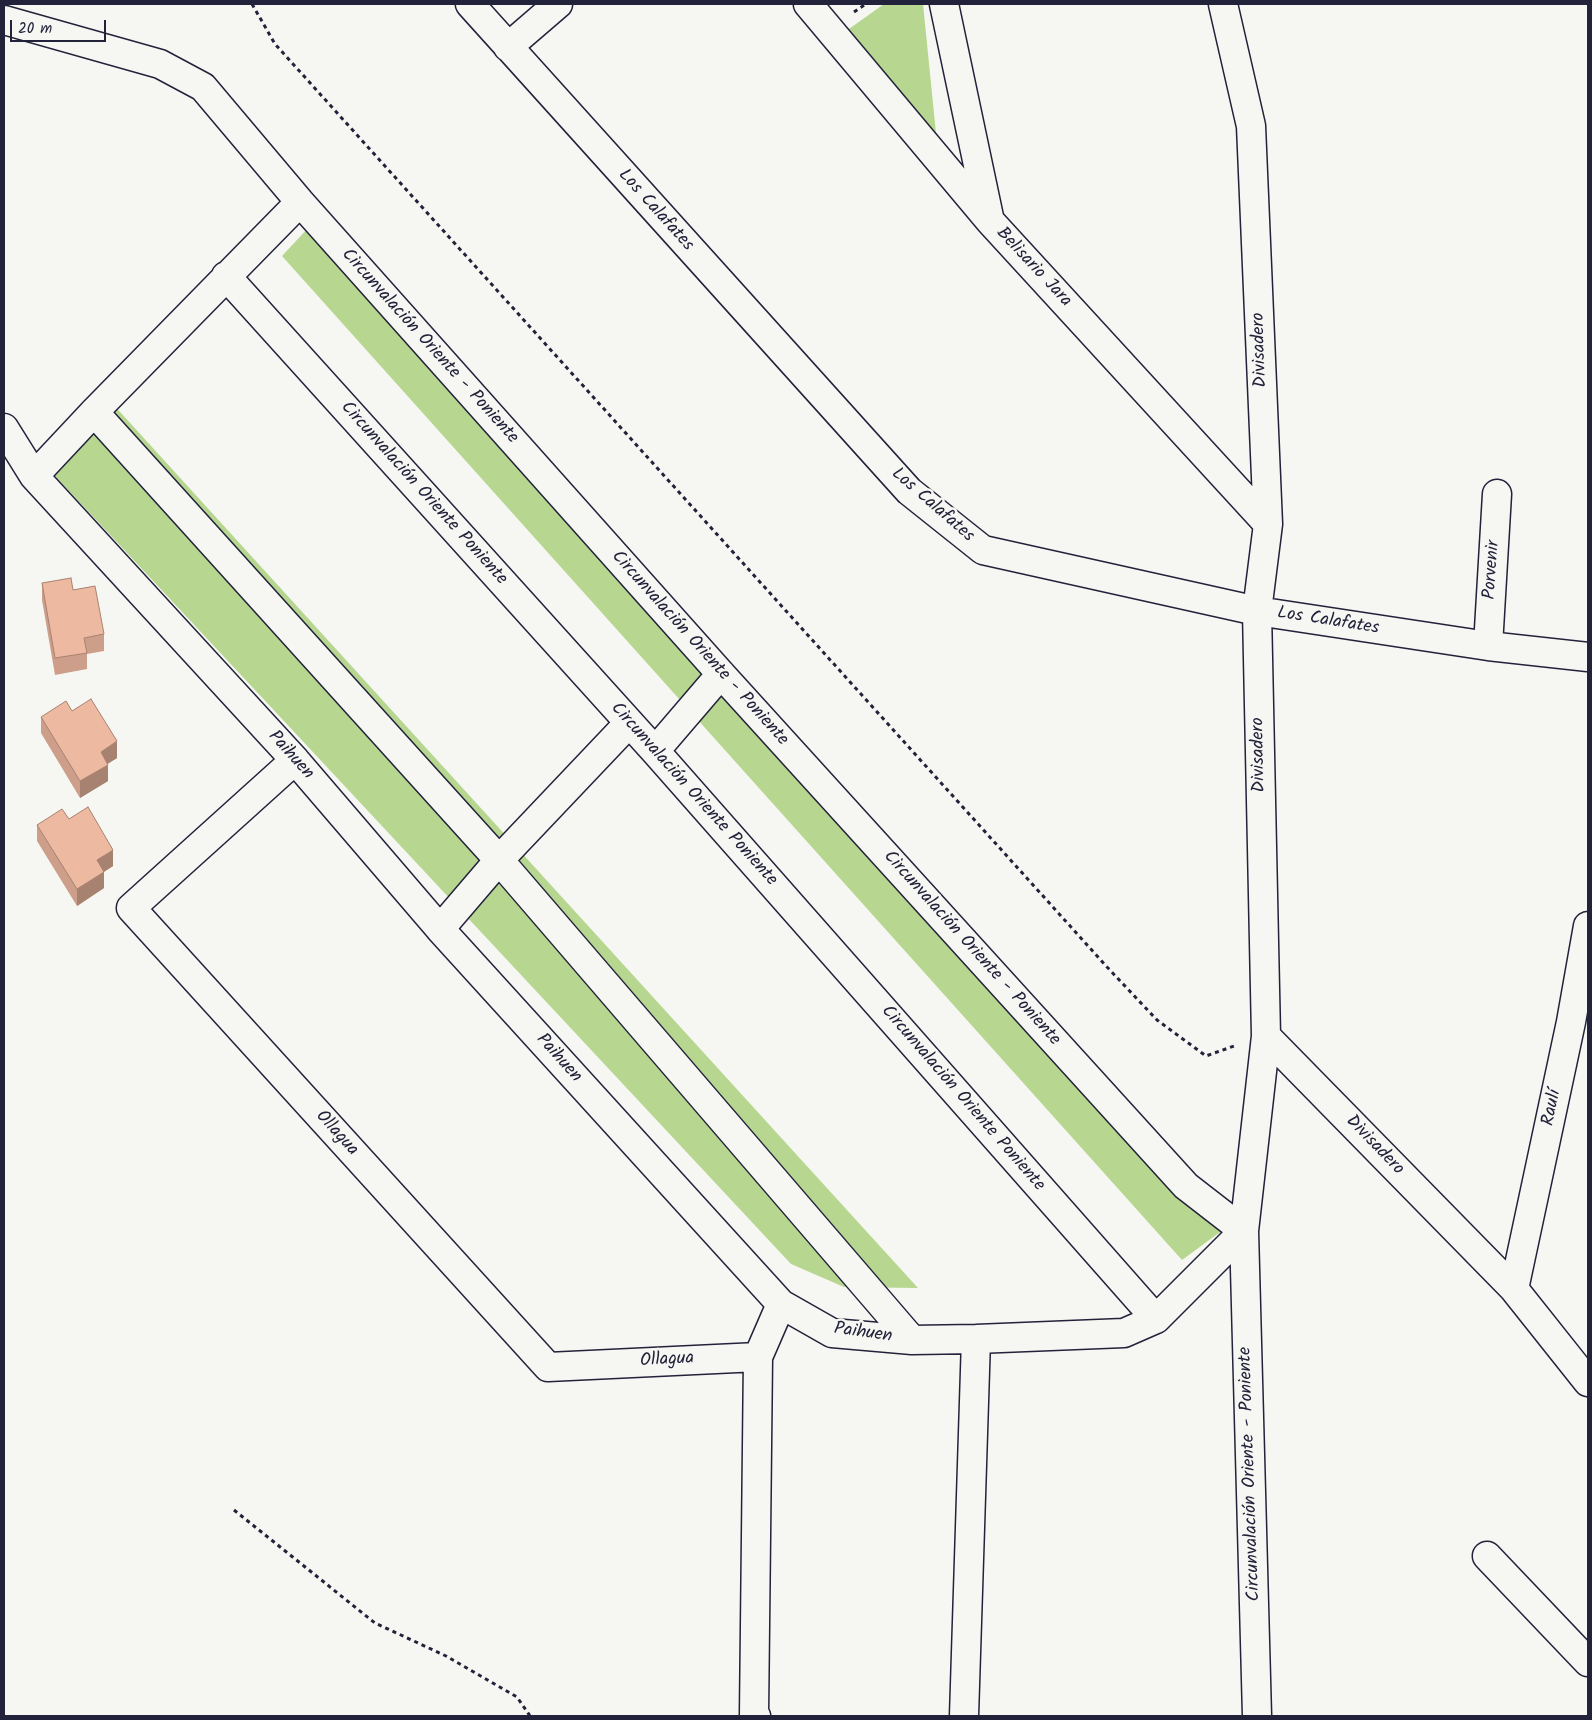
<!DOCTYPE html>
<html>
<head>
<meta charset="utf-8">
<style>
  body { margin:0 }
  #map { position:relative; width:1592px; height:1720px; overflow:hidden; background:#f6f6f2; font-family:Kalam,sans-serif }
  canvas { display:block }
  .frame { position:absolute; inset:0; border:5px solid #22223b; pointer-events:none }
  .scale { position:absolute; left:10px; top:20px; width:96px; height:22px; box-sizing:border-box; border:2px solid #22223b; border-top:0; padding-left:6px; font-size:15px; line-height:18px; white-space:nowrap; color:#22223b; -webkit-text-stroke:4px #f6f6f2; paint-order:stroke }
</style>
</head>
<body>
<div id="map">
<canvas width="1592" height="1720"></canvas>
<div class="frame"></div>
<div class="scale">20 m</div>
</div>
<script>
const ctx = document.querySelector('canvas').getContext('2d');
ctx.lineJoin = 'round';
function fillPath(path, color) { ctx.fillStyle = color; ctx.fill(path, 'evenodd'); }
const toPath = rows => new Path2D(rows.map(r => 'M' + r).join(''));
function strokePath(path, color, width, dash) { ctx.strokeStyle = color; ctx.lineWidth = width; ctx.lineCap = dash ? 'butt' : 'round'; ctx.setLineDash(dash || []); ctx.stroke(path); }
function label(font, color, halo, rows, align = 'center') {
  ctx.font = font + ' Kalam,sans-serif'; ctx.lineWidth = 5; ctx.setLineDash([]); ctx.textBaseline = 'middle'; ctx.strokeStyle = halo; ctx.fillStyle = color; for (const [text, x, y, turn = 0] of rows) {
    ctx.save(); ctx.translate(x, y); ctx.rotate((+turn || 0) * Math.PI / 180); ctx.textAlign = isNaN(turn) ? turn : align; if (halo) ctx.strokeText(text, 0, 0); ctx.fillText(text, 0, 0); ctx.restore();
  }
}
const green = toPath([
  [884,4,923,4,940,173,832,41],
  [322,213,1227,1227,1182,1260,282,256],
  [111,402,918,1288,844,1287,791,1264,43,463]
]);
const path = toPath([
  [252,4,275,44,1107,967,1157,1020,1206,1056,1234,1046],
  [854,12,866,4],
  [234,1510,375,1623,446,1656,517,1697,530,1716]
]);
const minor = toPath([
  [470,4,909,491,983,550,1257,611,1488,646,1588,657],
  [808,4,990,221,1268,524],
  [944,4,989,217],
  [1223,4,1251,126,1268,524,1257,611,1266,1036,1244,1231,1257,1716],
  [4,20,160,64,203,87,300,202,721,674,1186,1186,1244,1231,1156,1319,1124,1333,976,1339,912,1340,832,1333,781,1304,440,929,295,760,34,476,4,428],
  [508,47,558,4],
  [226,276,655,751,1156,1319],
  [94,412,499,860,912,1340],
  [34,476,94,412,300,202],
  [1488,646,1497,494],
  [655,751,721,674],
  [295,760,131,908,548,1367,758,1357],
  [440,929,499,860,629,723],
  [1266,1036,1514,1289,1588,1382],
  [1514,1289,1571,1022,1588,926],
  [1487,1556,1588,1662],
  [756,1716,754,1715,758,1357,781,1304],
  [964,1716,976,1339]
]);
const wall = toPath([
  [42,583,73,590,104,634,104,651,87,654,87,669,55,675,42,600],
  [72,711,117,758,107,764,108,781,80,798,41,733,41,717],
  [69,819,113,866,104,872,104,888,77,906,37,841,37,825]
]);
const shadedWall = toPath([
  [117,741,117,758,101,768,101,752],
  [108,765,108,781,80,798,80,781],
  [113,850,113,866,97,876,97,860],
  [104,872,104,888,77,906,77,889]
]);
const building = toPath([
  [71,578,73,590,95,586,104,634,84,638,87,653,55,658,42,583,71,578],
  [91,699,117,741,101,752,108,765,80,781,41,717,66,701,72,711,91,699],
  [88,807,113,850,97,860,104,872,77,889,37,825,62,809,69,819,88,807]
]);
const streetNames = [
  ["Los Calafates",655,211,48],
  ["Belisario Jara",1033,268,47],
  ["Circunvalación Oriente - Poniente",429,347,48],
  ["Divisadero",1261,350,-92],
  ["Circunvalación Oriente Poniente",423,494,48],
  ["Los Calafates",932,506,41],
  ["Porvenir",1493,570,-86],
  ["Los Calafates",1328,622,9],
  ["Circunvalación Oriente - Poniente",699,649,48],
  ["Divisadero",1260,755,-91],
  ["Paihuen",290,756,48],
  ["Circunvalación Oriente Poniente",693,795,48],
  ["Circunvalación Oriente - Poniente",971,949,48],
  ["Paihuen",558,1059,48],
  ["Circunvalación Oriente Poniente",962,1099,49],
  ["Raulí",1553,1108,-78],
  ["Ollagua",336,1134,48],
  ["Divisadero",1374,1146,46],
  ["Paihuen",863,1334,8],
  ["Ollagua",667,1361,-3],
  ["Circunvalación Oriente - Poniente",1251,1474,-92]
];
fillPath(green, '#b7d790');
strokePath(minor, '#22223b', 31);
strokePath(path, '#22223b', 3, [4, 4]);
strokePath(minor, '#f6f6f2', 28);
fillPath(wall, '#cd9f8a');
fillPath(shadedWall, '#a78271');
fillPath(building, '#eeb9a1');
strokePath(building, '#a78271', 1);
label('18px', '#22223b', '#f6f6f2', streetNames);
</script>
</body>
</html>
